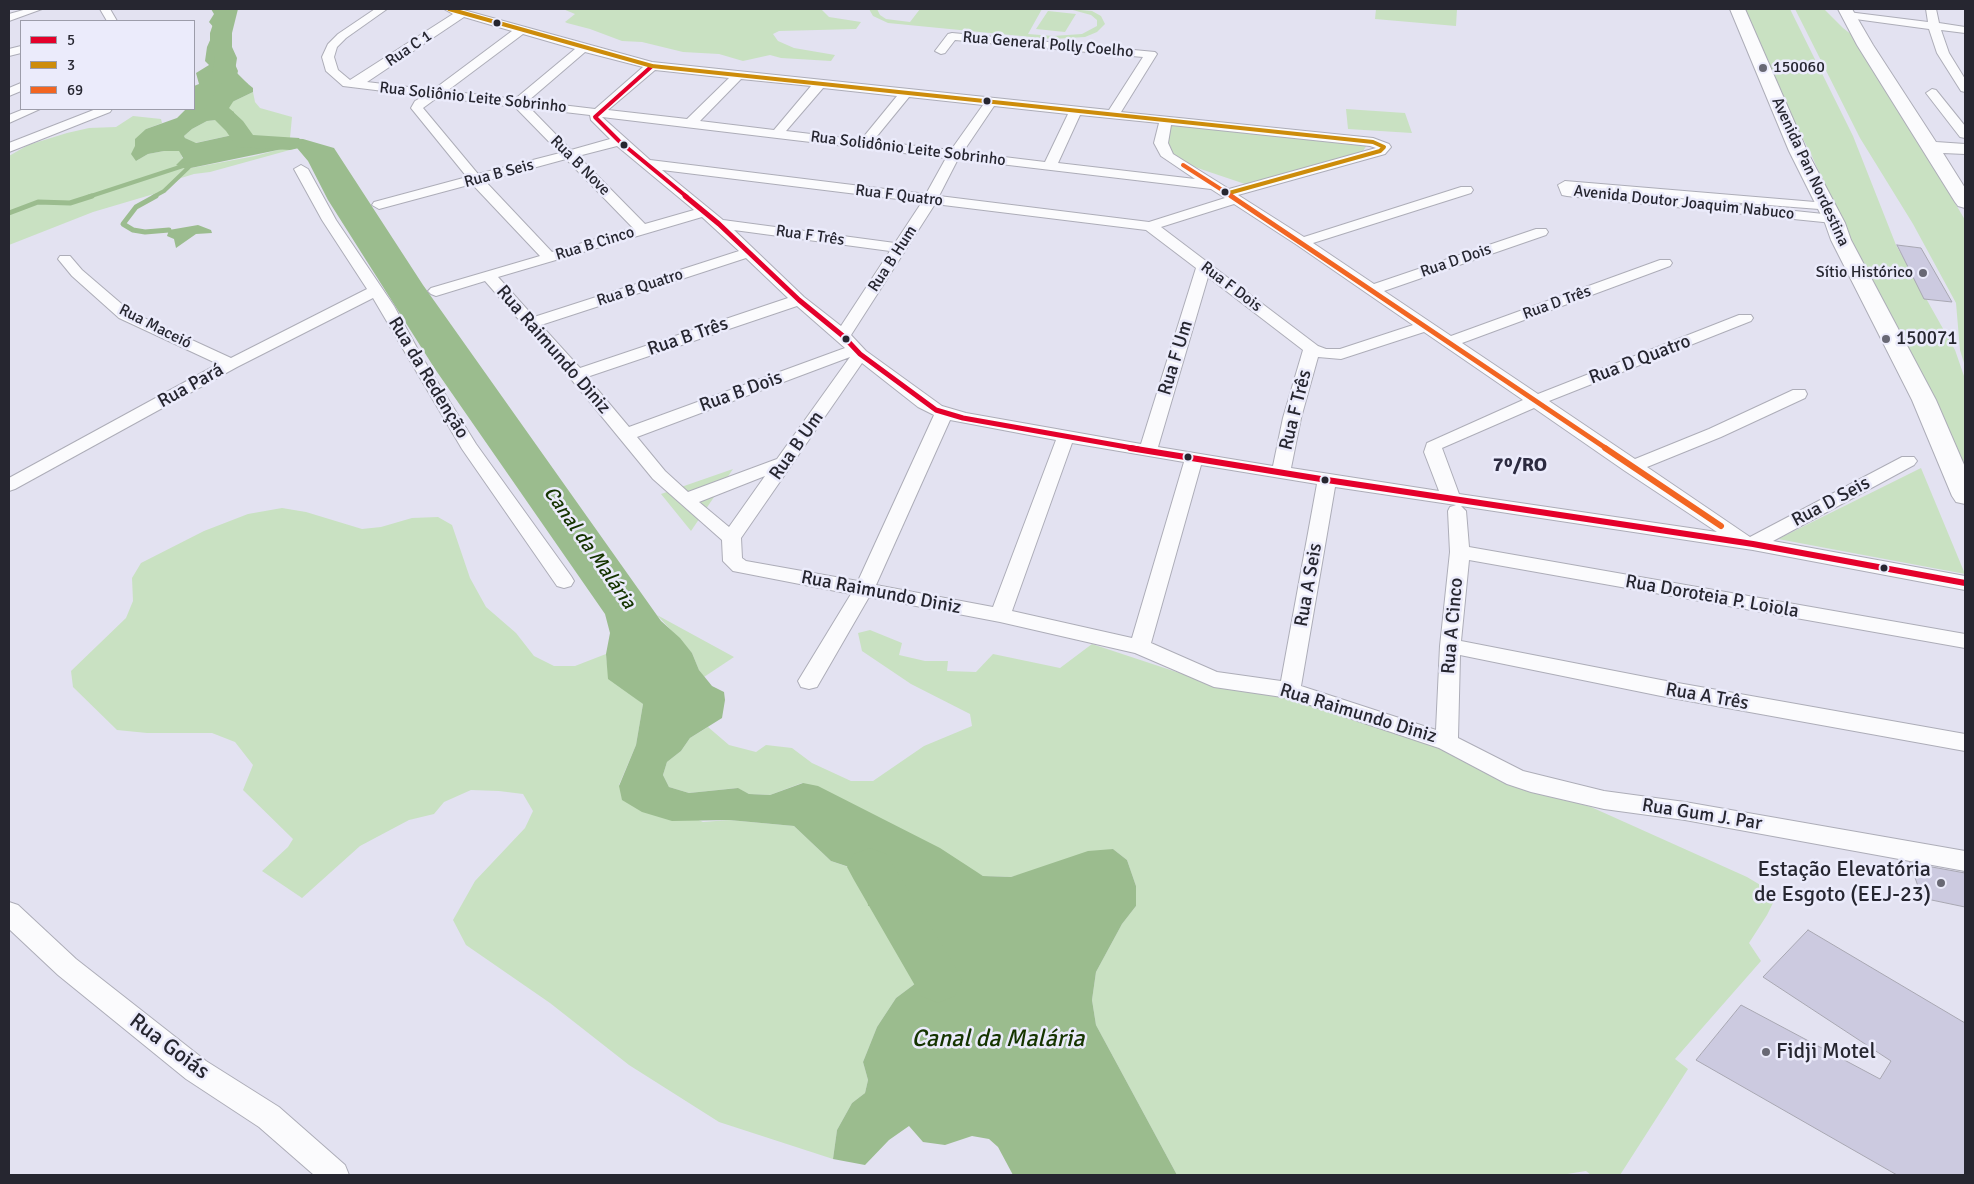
<!DOCTYPE html>
<html>
<head>
<meta charset="utf-8">
<style>
  body { margin:0 }
  #map { position:relative; width:1974px; height:1184px; overflow:hidden; background:#e3e2f1; font-family:Signika,sans-serif }
  canvas { display:block }
  .frame { position:absolute; inset:0; border:10px solid #262630; pointer-events:none }
  .legend { position:absolute; left:20px; top:20px; width:175px; height:90px; box-sizing:border-box; background:#ebebfb; border:1px solid #9c9caa; margin:0; padding:6px 9px; list-style:none; font-size:15px; color:#262630 }
  .legend li { display:flex; align-items:center; gap:10px; height:25px }
  .legend b { width:25px; border:1px solid #9c9caa }
</style>
</head>
<body>
<div id="map">
<canvas width="1974" height="1184"></canvas>
<div class="frame"></div>
<ul class="legend">
<li><b style="height:6px;background:#e4002b"></b>5</li>
<li><b style="height:6px;background:#cd8c0a"></b>3</li>
<li><b style="height:6px;background:#f26522"></b>69</li>
</ul>
</div>
<script>
const ctx = document.querySelector('canvas').getContext('2d');
ctx.lineJoin = 'round';
function fillPath(path, color) { ctx.fillStyle = color; ctx.fill(path, 'evenodd'); }
const toPath = rows => new Path2D(rows.map(r => 'M' + r).join(''));
function strokePath(path, color, width, dash) { ctx.strokeStyle = color; ctx.lineWidth = width; ctx.lineCap = dash ? 'butt' : 'round'; ctx.setLineDash(dash || []); ctx.stroke(path); }
function label(font, color, halo, rows, align = 'center') {
  ctx.font = font + ' Signika,sans-serif'; ctx.lineWidth = 5; ctx.setLineDash([]); ctx.textBaseline = 'middle'; ctx.strokeStyle = halo; ctx.fillStyle = color; for (const [text, x, y, turn = 0] of rows) {
    ctx.save(); ctx.translate(x, y); ctx.rotate((+turn || 0) * Math.PI / 180); ctx.textAlign = isNaN(turn) ? turn : align; if (halo) ctx.strokeText(text, 0, 0); ctx.fillText(text, 0, 0); ctx.restore();
  }
}
const green = toPath([
  [563,9,821,9,829,17,861,22,856,29,779,31,773,34,778,41,794,48,835,55,831,61,781,58,770,55,743,61,719,54,683,52,642,42,622,41,590,29,567,23,565,22,575,14],
  [869,9,877,9,880,15,886,19,910,22,920,9,1042,9,1028,34,1053,36,1082,34,1097,26,1097,20,1091,15,1069,9,1092,11,1101,16,1105,24,1097,32,1085,37,1052,39,888,23,873,16],
  [1376,9,1457,9,1456,26,1375,19],
  [1744,9,1790,9,1853,136,1896,245,1955,350,1965,379,1965,472,1943,421,1861,268,1811,154,1775,87,1744,13],
  [1795,9,1824,9,1843,28,1865,45,1883,80,1965,220,1965,366,1960,350,1956,303,1913,224,1860,138],
  [1048,11,1076,14,1065,32,1036,29],
  [253,92,255,102,260,108,292,117,290,138,255,137,249,135,228,136,195,143,185,138,184,136,192,129,207,121,234,118,234,113,227,108,228,104],
  [1346,109,1405,113,1412,133,1348,129],
  [133,116,161,119,162,123,146,129,136,161,148,154,164,151,180,151,186,169,255,156,285,148,297,148,210,172,194,174,181,178,164,191,93,212,9,245,9,156,28,145,67,133,89,128,116,127],
  [1169,119,1367,145,1361,154,1245,184,1165,157],
  [1921,468,1965,574,1778,539],
  [733,469,691,531,661,494],
  [282,508,306,512,362,529,381,527,412,518,438,517,452,525,470,578,486,607,516,633,534,656,554,666,575,666,606,654,607,664,622,687,643,704,636,745,619,785,703,822,729,820,794,826,831,861,854,869,882,906,887,910,906,913,912,918,915,926,909,949,912,968,919,975,920,980,896,998,877,1027,863,1062,868,1080,865,1093,852,1103,837,1130,833,1159,719,1122,629,1065,550,1003,466,945,453,920,475,881,525,828,533,811,523,794,499,791,471,790,444,802,434,814,409,820,360,846,302,898,262,871,288,847,293,839,243,790,253,765,235,742,212,733,147,733,117,730,73,687,71,671,126,618,133,601,132,578,141,563,204,531,248,514],
  [657,615,734,657,704,677,699,670,692,653],
  [870,630,902,643,899,655,925,661,948,661,947,671,976,672,993,654,1060,668,1092,644,1228,689,1285,697,1419,739,1528,789,1591,807,1747,877,1777,895,1767,915,1749,943,1761,961,1675,1059,1688,1069,1620,1175,1591,1175,1586,1171,1561,1175,1177,1175,1096,1025,1092,1000,1096,972,1122,924,1136,906,1136,886,1127,860,1113,849,1011,877,983,876,802,783,770,795,749,794,737,788,689,793,669,787,663,775,667,762,681,751,690,738,708,727,729,745,756,752,766,745,792,748,812,763,851,781,873,781,924,746,972,726,970,714,911,684,862,651,858,633]
]);
const water = toPath([
  [211,9,235,9,225,29,230,53,238,71,237,75,253,88,253,92,228,104,227,108,234,112,234,118,207,121,192,129,184,136,185,138,196,143,228,136,249,135,255,137,303,139,334,148,423,285,661,621,680,638,692,653,699,670,712,686,724,692,725,700,722,718,690,738,681,751,667,762,663,775,669,787,689,793,738,788,749,794,770,795,803,783,818,786,940,848,983,876,1011,877,1088,851,1113,849,1127,860,1136,886,1136,906,1122,924,1096,972,1092,1000,1096,1025,1177,1175,1013,1175,998,1147,989,1139,972,1136,945,1145,923,1142,909,1126,889,1140,865,1165,833,1159,837,1130,852,1103,865,1093,868,1080,863,1062,877,1027,896,998,920,980,919,975,908,962,915,926,912,918,906,913,887,910,882,906,868,906,867,887,855,869,831,861,794,826,729,820,672,821,642,812,622,800,619,786,636,745,643,704,608,679,606,654,610,633,605,614,435,369,328,200,308,161,297,148,292,147,186,169,176,165,183,158,179,151,164,151,148,154,136,161,131,154,135,146,135,139,146,129,177,118,186,109,194,109,194,86,199,84,196,73,209,65,205,61,207,47,215,29,209,22,214,14],
  [198,225,211,230,212,233,196,234,176,248,174,239,167,236,169,230]
]);
const streamFar1 = toPath([
  [88,197,189,164],
  [153,197,164,191,189,167]
]);
const stream = toPath([
  [156,196,136,207,123,224,133,230,145,232,169,230],
  [9,213,38,202,70,203,92,196]
]);
const river = toPath([
  [218,9,238,9,232,33,232,47,237,58,235,71,248,84,238,94,229,108,243,121,253,135,299,138,302,143,299,148,290,150,237,147,226,131,204,109,222,83,212,73,215,58,210,47,210,33,218,9],
  [870,848,886,854,955,966,962,981,955,996,938,1003,921,996,854,880,847,867,854,854,870,848]
]);
const building = toPath([
  [1897,245,1921,248,1952,302,1924,299,1897,245],
  [1910,863,1965,873,1965,907,1922,898,1910,863],
  [1808,930,1965,1023,1965,1175,1897,1175,1696,1060,1741,1005,1880,1079,1891,1061,1763,977,1808,930]
]);
const minor = toPath([
  [27,9,42,9,9,21,9,14,27,9],
  [100,9,110,9,117,21,107,21,100,9],
  [375,9,387,9,346,38,337,47,334,57,338,70,350,80,453,14,444,9,460,9,652,62,1109,110,1143,57,955,40,945,53,941,54,935,51,948,34,952,33,1155,52,1157,54,1121,112,1373,138,1389,144,1391,147,1385,154,1238,195,1304,237,1461,187,1471,187,1473,190,1471,193,1313,243,1374,284,1536,229,1546,229,1548,232,1546,235,1384,291,1451,336,1660,260,1670,260,1672,263,1670,266,1462,343,1538,394,1739,315,1751,315,1753,318,1751,321,1549,401,1635,459,1709,429,1793,390,1805,390,1807,394,1805,398,1721,437,1647,467,1750,537,1902,457,1914,457,1917,461,1914,465,1773,541,1965,576,1965,590,1753,550,1461,506,1466,511,1469,547,1965,634,1965,648,1469,560,1461,641,1661,680,1965,734,1965,751,1661,696,1460,655,1458,738,1523,771,1604,791,1685,802,1965,851,1965,871,1685,820,1604,809,1531,792,1507,784,1439,748,1289,698,1214,687,1135,653,1000,622,869,597,817,687,809,689,801,687,798,681,851,594,733,571,723,561,722,540,653,479,571,379,485,281,436,296,431,294,428,291,431,288,540,256,472,184,379,209,372,205,374,202,467,177,411,108,415,101,424,96,343,86,326,71,322,57,328,44,338,34,375,9],
  [464,17,512,31,433,90,367,82,464,17],
  [523,34,575,49,515,99,447,91,523,34],
  [585,52,643,67,595,109,528,101,585,52],
  [655,70,729,78,687,119,608,110,655,70],
  [741,79,811,86,774,130,700,121,741,79],
  [823,88,897,96,861,140,786,131,823,88],
  [438,97,515,107,560,153,478,174,423,108,438,97],
  [909,97,983,105,951,150,873,141,909,97],
  [994,106,1068,114,1045,162,963,152,994,106],
  [530,108,590,115,591,120,610,139,571,150,530,108],
  [1080,115,1159,123,1154,143,1161,156,1195,179,1058,163,1080,115],
  [602,117,777,138,946,158,926,194,650,160,602,117],
  [1171,125,1370,146,1376,148,1229,189,1173,154,1168,143,1171,125],
  [617,146,694,210,645,224,578,156,617,146],
  [566,159,633,228,552,252,485,181,566,159],
  [958,159,1211,189,1225,198,1149,222,939,196,958,159],
  [662,170,922,202,895,243,723,220,662,170],
  [935,204,1146,230,1196,268,1141,444,966,413,942,406,866,351,851,335,935,204],
  [1234,204,1297,245,1413,325,1340,349,1326,349,1318,346,1161,227,1234,204],
  [702,217,739,251,534,317,498,277,702,217],
  [734,230,890,251,841,326,804,297,734,230],
  [746,258,788,298,580,368,541,325,746,258],
  [1208,277,1303,350,1283,418,1273,466,1158,447,1208,277],
  [797,306,845,348,629,427,587,377,797,306],
  [1424,332,1523,400,1427,443,1424,452,1439,491,1291,468,1301,418,1318,357,1341,359,1424,332],
  [850,357,777,459,688,492,665,471,637,437,850,357],
  [862,363,918,407,934,415,858,581,746,561,742,558,741,538,862,363],
  [1534,408,1625,471,1717,532,1459,494,1442,448,1534,408],
  [950,420,1056,440,993,607,876,585,950,420],
  [1072,443,1184,462,1132,638,1012,611,1072,443],
  [1201,465,1317,484,1281,681,1217,672,1151,643,1201,465],
  [765,476,729,527,699,502,765,476],
  [1335,487,1456,505,1450,507,1448,511,1450,552,1440,646,1436,730,1301,686,1335,487],
  [1926,9,1936,9,1939,23,1965,27,1965,33,1941,30,1949,53,1965,79,1965,92,1961,91,1937,53,1929,29,1848,18,1842,15,1848,12,1928,22,1926,9],
  [21,46,21,53,9,56,9,49,21,46],
  [21,83,21,91,9,96,9,88,21,83],
  [1932,89,1936,90,1965,126,1965,138,1960,137,1926,93,1932,89],
  [24,109,40,109,9,123,9,115,24,109],
  [96,109,112,109,110,112,9,152,9,143,96,109],
  [301,165,308,169,336,220,394,306,422,357,476,444,571,576,574,581,571,586,564,588,557,586,462,449,373,298,237,367,15,489,9,491,9,478,218,364,119,318,72,276,58,259,60,256,70,256,82,270,131,312,231,358,367,289,322,220,294,169,301,165],
  [1565,181,1827,203,1832,204,1834,207,1832,210,1652,196,1833,215,1840,219,1833,223,1567,196,1562,195,1558,185,1565,181],
  [9,902,18,905,76,959,206,1061,279,1107,345,1165,349,1175,314,1175,259,1127,186,1079,58,975,9,929,9,902]
]);
const highway = toPath([
  [1730,9,1745,9,1807,151,1845,223,1851,240,1936,400,1965,467,1965,504,1956,502,1952,496,1912,400,1831,240,1825,223,1789,151,1730,9],
  [1838,9,1852,9,1873,45,1936,142,1965,144,1965,154,1943,153,1965,188,1965,208,1958,206,1955,202,1857,45,1838,9]
]);
const bus1Far2 = toPath([
  [652,66,595,117,619,141,687,197]
]);
const bus1Far1 = toPath([
  [685,196,719,224,799,300,843,336,860,354,936,410,963,418,1138,449]
]);
const bus1 = toPath([
  [1130,448,1327,480,1753,544,1965,583]
]);
const bus2 = toPath([
  [449,9,652,66,1373,142,1384,147,1380,151,1229,193]
]);
const bus3Far2 = toPath([
  [1183,165,1233,197]
]);
const bus3Far1 = toPath([
  [1231,196,1607,449]
]);
const bus3 = toPath([
  [1605,448,1721,526]
]);
const markers = [
  [497,23,4.5,"#262630"],
  [1763,68,5,"#686874"],
  [987,101,4.5,"#262630"],
  [624,145,4.5,"#262630"],
  [1225,192,4.5,"#262630"],
  [1923,273,5,"#686874"],
  [846,339,4.5,"#262630"],
  [1886,339,5,"#686874"],
  [1188,457,4.5,"#262630"],
  [1325,480,4.5,"#262630"],
  [1884,568,4.5,"#262630"],
  [1941,883,5,"#686874"],
  [1766,1052,5,"#686874"]
];
const farStreetnames = [
  ["Rua General Polly Coelho",1048,45,5],
  ["Rua C 1",409,49,-34],
  ["Rua Soliônio Leite Sobrinho",473,98,6],
  ["Rua Solidônio Leite Sobrinho",908,149,7],
  ["Rua B Nove",580,166,45],
  ["Avenida Pan Nordestina",1810,172,65],
  ["Rua B Seis",499,174,-15],
  ["Rua F Quatro",899,196,7],
  ["Avenida Doutor Joaquim Nabuco",1684,203,6],
  ["Rua F Três",810,236,8],
  ["Rua B Cinco",595,244,-17],
  ["Rua B Hum",893,259,-57],
  ["Rua D Dois",1456,261,-19],
  ["Rua F Dois",1231,287,37],
  ["Rua B Quatro",640,288,-18],
  ["Rua D Três",1557,303,-20],
  ["Rua Maceió",155,327,27]
];
const farPoinames = [
  ["150060",1773,68],
  ["Sítio Histórico",1913,273,"right"]
];
const streetNames = [
  ["Rua B Três",688,337,-19],
  ["Rua Raimundo Diniz",553,350,49],
  ["Rua F Um",1176,358,-73],
  ["Rua D Quatro",1640,360,-21],
  ["Rua da Redenção",428,378,59],
  ["Rua Pará",191,386,-29],
  ["Rua B Dois",741,392,-20],
  ["Rua F Três",1296,410,-76],
  ["Rua B Um",797,446,-55],
  ["Rua D Seis",1831,502,-28],
  ["Rua A Seis",1309,585,-80],
  ["Rua Raimundo Diniz",881,593,11],
  ["Rua Doroteia P. Loiola",1712,597,10],
  ["Rua A Cinco",1453,626,-85],
  ["Rua A Três",1707,697,10],
  ["Rua Raimundo Diniz",1358,714,17],
  ["Rua Gum J. Par",1702,815,9]
];
const poiNames = [
  ["150071",1896,339]
];
const neighbourhoodNames = [
  ["7º/RO",1520,466]
];
const waterNames = [
  ["Canal da Malária",589,548,55]
];
const nearPoinames = [
  ["Estação Elevatória",1931,870],
  ["de Esgoto (EEJ-23)",1931,895],
  ["Fidji Motel",1776,1052,"left"]
];
const nearStreetnames = [
  ["Rua Goiás",169,1047,37]
];
const nearWaternames = [
  ["Canal da Malária",998,1040]
];
fillPath(green, '#c9e1c2');
fillPath(water, '#9bbc8e');
strokePath(streamFar1, '#9bbc8e', 4);
strokePath(stream, '#9bbc8e', 5);
fillPath(river, '#9bbc8e');
fillPath(building, '#cccae0');
strokePath(building, '#a8a7b2', 1);
strokePath(minor, '#adadb8', 2);
strokePath(highway, '#adadb8', 2);
fillPath(minor, '#fbfbfd');
fillPath(highway, '#fbfbfd');
strokePath(bus1Far2, '#e4002b', 4);
strokePath(bus1Far1, '#e4002b', 5);
strokePath(bus1, '#e4002b', 6);
strokePath(bus2, '#cd8c0a', 4);
strokePath(bus3Far2, '#f26522', 4);
strokePath(bus3Far1, '#f26522', 5);
strokePath(bus3, '#f26522', 6);
for (const [x, y, r, color] of markers) { const dot = new Path2D(); dot.arc(x, y, r, 0, 2 * Math.PI); ctx.fillStyle = color; ctx.fill(dot); strokePath(dot, '#ebebfb', 2); }
label('16px', '#262630', '#ebebfb', farStreetnames);
label('16px', '#262630', '#ebebfb', farPoinames, 'left');
label('19px', '#262630', '#ebebfb', streetNames);
label('19px', '#262630', '#ebebfb', poiNames, 'left');
label('bold 20px', '#2c2b40', '#ebebfb', neighbourhoodNames);
label('italic 20px', '#153400', '#ebebfb', waterNames);
label('22px', '#262630', '#ebebfb', nearPoinames, 'right');
label('22px', '#262630', '#ebebfb', nearStreetnames);
label('italic 24px', '#153400', '#ebebfb', nearWaternames);
</script>
</body>
</html>
